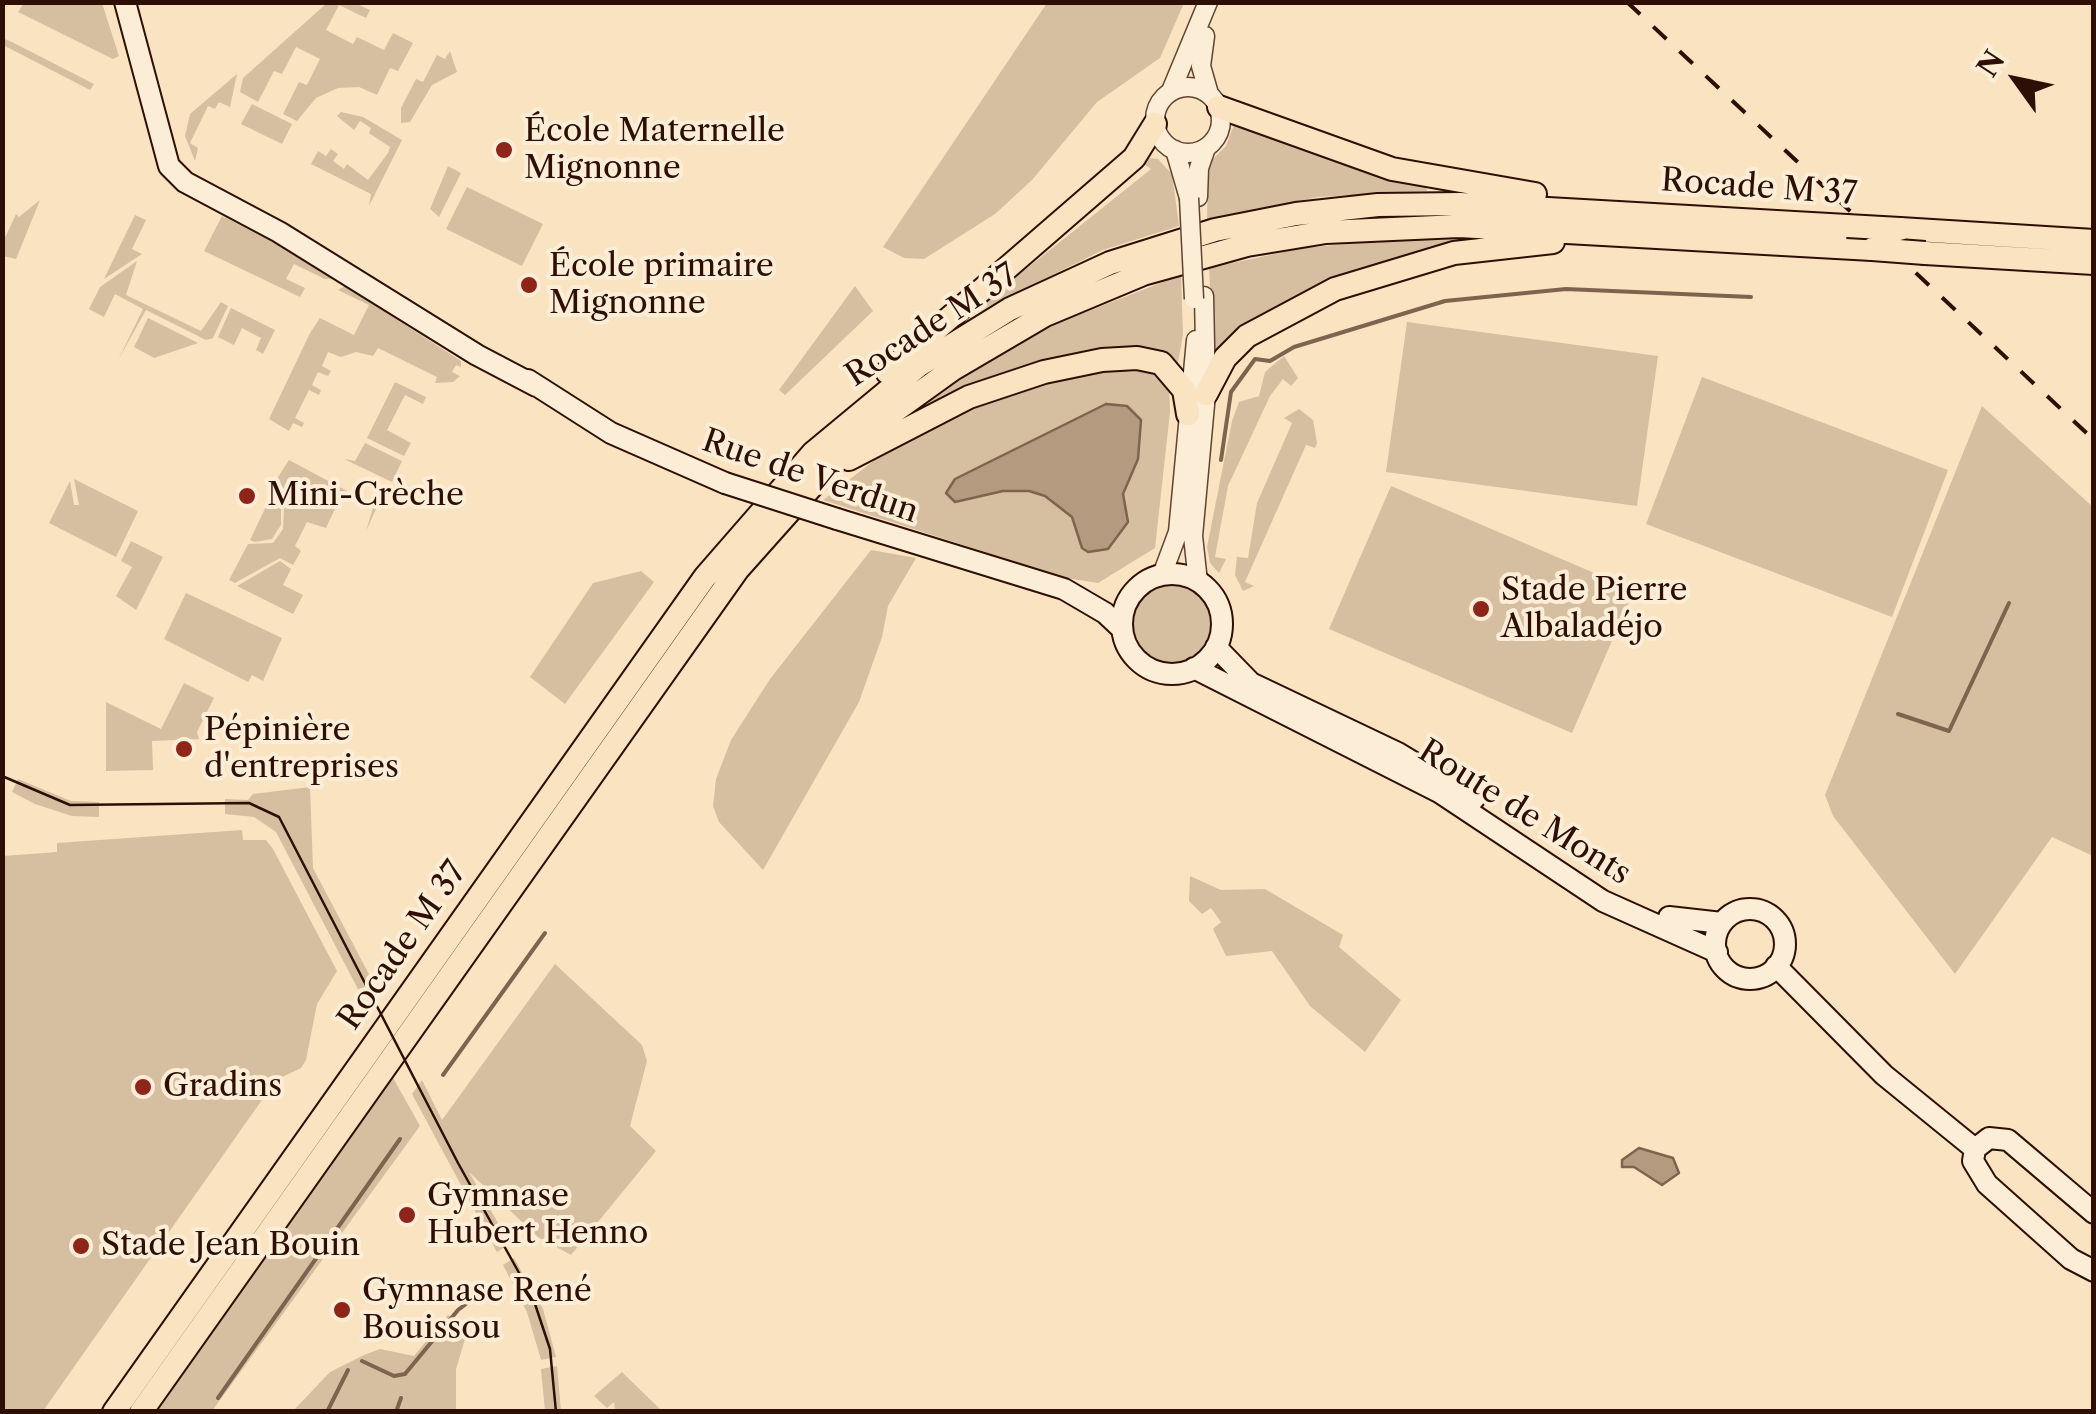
<!DOCTYPE html>
<html>
<head>
<meta charset="utf-8">
<style>
  body { margin:0 }
  #map { position:relative; width:2096px; height:1414px; overflow:hidden; background:#f9e3c0; font-family:"Libre Caslon Text",serif }
  canvas { display:block }
  .frame { position:absolute; inset:0; border:5px solid #2d0f03; pointer-events:none }
  .north { position:absolute; left:1966px; top:30px; width:100px; height:100px; -webkit-text-stroke:8px #fbedd6; paint-order:stroke; rotate:303deg; font-size:28px; font-weight:700; line-height:40px; text-align:center; color:#2d0f03 }
  .north::after { content:''; display:block; margin:auto; width:35px; height:45px; background:#2d0f03; clip-path:polygon(50% 0,100% 100%,50% 72%,0 100%) }
</style>
</head>
<body>
<div id="map">
<canvas width="2096" height="1414"></canvas>
<div class="frame"></div>
<div class="north">N</div>
</div>
<script>
const ctx = document.querySelector('canvas').getContext('2d');
ctx.lineJoin = 'round';
function fillPath(path, color) { ctx.fillStyle = color; ctx.fill(path, 'evenodd'); }
const toPath = rows => new Path2D(rows.map(r => 'M' + r).join(''));
function strokePath(path, color, width, dash) { ctx.strokeStyle = color; ctx.lineWidth = width; ctx.lineCap = dash ? 'butt' : 'round'; ctx.setLineDash(dash || []); ctx.stroke(path); }
function label(font, color, halo, rows, align = 'center') {
  ctx.font = font + ' "Libre Caslon Text",serif'; ctx.lineWidth = 8; ctx.setLineDash([]); ctx.textBaseline = 'middle'; ctx.strokeStyle = halo; ctx.fillStyle = color; for (const [text, x, y, turn = 0] of rows) {
    ctx.save(); ctx.translate(x, y); ctx.rotate((+turn || 0) * Math.PI / 180); ctx.textAlign = isNaN(turn) ? turn : align; if (halo) ctx.strokeText(text, 0, 0); ctx.fillText(text, 0, 0); ctx.restore();
  }
}
const green = toPath([
  [37,3,102,3,119,56,113,59,18,12,24,3],
  [327,3,355,3,370,10,366,18,339,5,326,30,353,44,357,37,384,50,393,33,413,43,398,71,390,68,377,95,359,87,338,88,316,98,297,121,283,114,299,82,307,85,320,59,296,47,282,74,274,71,258,102,240,92,243,78],
  [1047,3,1184,3,1160,58,1097,102,1032,180,995,214,924,259,904,258,883,247],
  [2,38,12,42,94,84,90,90,3,45],
  [450,51,457,72,432,85,410,122,401,123,401,108,416,79,423,82,437,55,445,59],
  [237,74,230,107,219,102,215,109,208,106,190,143,198,148,195,161,185,136,190,114],
  [252,104,292,124,282,144,241,124],
  [341,112,363,117,402,140,369,206,371,194,311,164,318,151,326,156,331,149,338,154,333,161,344,169,347,164,368,180,388,153,390,147,369,133,371,128,360,121,354,130,337,116],
  [1234,125,1372,175,1425,185,1427,191,1318,197,1207,219,1208,164,1226,146],
  [1150,158,1158,159,1172,174,1179,226,1103,250,965,318,1151,169,1144,164],
  [448,166,461,173,439,217,430,209],
  [467,187,543,224,522,266,446,229],
  [40,200,16,259,3,256,3,242,16,214,19,217],
  [135,215,146,220,132,249,142,254,104,279],
  [222,216,346,278,325,279,294,264,286,279,305,288,300,297,204,251],
  [1399,239,1483,239,1422,255,1214,356,1209,268,1303,248],
  [137,261,126,295,201,331,221,302,228,306,213,338,206,340,146,310,118,360,143,309,115,294,104,317,89,309,100,287],
  [1181,275,1183,335,1177,368,1065,356,1012,371,912,411,993,357,1058,323],
  [345,286,461,361,461,367,456,365,452,372,460,376,453,382,435,383,437,377,378,348,373,356,356,352,341,357,328,352,322,366,331,371,328,376,318,372,312,385,321,390,319,395,309,390,295,418,304,423,302,427,293,423,289,431,269,419,310,333,320,318,354,335,369,305,338,290],
  [855,286,873,311,785,395,779,390],
  [231,308,275,330,263,354,256,350,261,338,242,328,234,345,218,337],
  [148,318,198,343,154,358,134,347],
  [1407,322,1658,356,1637,506,1386,472],
  [1284,356,1298,378,1291,386,1283,379,1270,396,1228,486,1215,557,1226,559,1219,573,1210,563,1207,547,1232,421,1239,402,1259,396,1265,372],
  [1137,365,1169,382,1170,412,1155,548,1098,583,1066,578,823,500,889,449,952,413,1067,374],
  [1702,377,1948,470,1892,617,1646,524],
  [395,382,426,397,423,404,405,395,387,430,411,443,404,456,367,438],
  [1982,406,2093,507,2093,856,2052,837,1955,974,1833,816,1825,795],
  [1299,409,1313,420,1317,443,1315,448,1306,445,1245,582,1254,586,1243,591,1235,575,1237,557,1248,558,1257,503,1292,423,1284,418],
  [365,443,402,461,392,482,344,459,355,461],
  [289,460,377,507,366,531,373,508,342,494,326,528,307,522,295,546,301,551,293,565,280,558,235,583,229,580,248,544,273,543,283,529,284,507,269,491],
  [74,479,138,511,116,557,49,523,70,481,74,505,79,505],
  [1391,486,1634,590,1572,733,1329,629],
  [271,496,281,509,281,525,272,539,255,542,250,540],
  [131,541,163,557,136,610,116,596,132,567,121,561],
  [871,550,916,558,888,606,882,637,859,702,763,870,719,822,713,806,716,779,731,740,770,679],
  [280,561,291,569,283,585,303,595,293,614,237,586],
  [641,571,654,582,565,704,530,677,593,583],
  '1130 624a41 41 0 1 1 82 0a41 41 0 1 1-82 0Z',
  [186,593,282,638,263,681,252,675,248,682,164,639],
  [184,683,214,698,197,732,199,739,152,741,153,770,106,771,106,702,161,729],
  [18,779,71,801,99,802,99,817,72,816,35,804,12,792],
  [310,787,313,868,371,978,360,993,276,832,254,817,225,814,225,799,248,800,253,794],
  [242,830,243,840,266,840,273,849,337,971,317,1004,306,1060,301,1068,276,1080,43,1411,3,1411,3,856,57,852,57,843],
  [1190,876,1221,890,1265,889,1343,935,1339,947,1401,1000,1365,1052,1310,1006,1272,951,1226,956,1213,929,1221,922,1211,908,1202,914,1189,901],
  [555,964,642,1045,647,1061,630,1126,656,1151,571,1255,538,1237,469,1172,510,1244,497,1252,412,1094,422,1080,442,1120],
  [392,1076,420,1126,212,1411,157,1412],
  [514,1258,543,1309,556,1357,541,1360,527,1312,503,1265],
  [448,1315,461,1322,466,1336,456,1369,456,1411,293,1411,330,1372,364,1355,380,1349,414,1356],
  [557,1366,561,1411,545,1411,541,1369],
  [622,1372,662,1411,615,1411,614,1402,607,1408,594,1396]
]);
const water = toPath([
  [1106,404,1127,406,1141,420,1138,459,1123,494,1128,522,1108,549,1088,552,1082,548,1072,517,1045,496,1029,491,1003,491,955,502,946,493,955,479,1106,404],
  [1639,1148,1673,1158,1679,1173,1662,1185,1634,1167,1622,1167,1622,1160,1639,1148]
]);
const stream = toPath([
  [1231,392,1255,359,1270,361,1294,347,1445,301,1566,289,1751,297],
  [1221,460,1231,392],
  [1898,714,1949,731,2009,603],
  [443,1075,545,933],
  [362,1361,394,1376,405,1374,458,1310,487,1288],
  [218,1398,400,1139],
  [327,1412,348,1370],
  [396,1412,401,1398]
]);
const tertiary = toPath([
  [1205,36,1201,66,1209,94],
  '1155 120a33 33 0 1 1 66 0a33 33 0 1 1-66 0Z',
  [1171,91,1208,2],
  [1175,150,1189,198],
  [1198,197,1199,168,1206,148],
  [1162,575,1178,532,1196,340],
  [1198,582,1193,536,1206,394,1204,296]
]);
const secondary = toPath([
  [125,2,169,166,185,182,279,232,477,355,536,386],
  [528,380,611,433,725,483],
  [837,519,1064,589,1105,613,1122,629],
  '1122 624a50 50 0 1 1 100 0a50 50 0 1 1-100 0Z',
  [1216,647,1251,683,1398,753,1474,799],
  [1194,668,1439,792,1603,901,1717,952],
  '1715 944a35 35 0 1 1 70 0a35 35 0 1 1-70 0Z',
  [1669,917,1722,923],
  [1776,966,1884,1075,1975,1149],
  [2094,1213,2008,1140,1989,1138,1975,1149,1973,1161,1987,1184,2071,1259,2094,1271]
]);
const trunk = toPath([
  [1219,107,1392,169,1535,194],
  [1900,229,2094,241],
  [1925,253,2094,263],
  [887,372,1134,158,1155,124],
  [1206,394,1225,358,1247,336,1335,289,1454,253,1553,242],
  [849,459,969,397,1044,372,1102,360,1137,358,1161,363,1184,390,1188,414],
  [114,1412,705,577,813,453,918,366,1010,309,1110,263,1215,230,1296,214,1378,205,1460,204,1847,226],
  [141,1412,738,569,828,468,889,415,953,369,1045,315,1143,274,1247,245,1326,232,1459,226,1872,249]
]);
const tram = toPath([
  [2,776,70,805,249,803,279,817,458,1163,533,1298,550,1349,556,1412]
]);
const rail = toPath([
  [1627,2,2094,440]
]);
const tertiaryBridge = toPath([
  [1189,198,1194,299]
]);
const secondaryBridge = toPath([
  [725,483,837,519]
]);
const trunkBridge = toPath([
  [1847,226,1900,229],
  [1872,249,1925,253]
]);
const markers = [
  [504,150,10,"#8f2418"],
  [529,285,10,"#8f2418"],
  [247,496,10,"#8f2418"],
  [1481,609,10,"#8f2418"],
  [184,749,10,"#8f2418"],
  [143,1087,10,"#8f2418"],
  [407,1215,10,"#8f2418"],
  [81,1246,10,"#8f2418"],
  [342,1310,10,"#8f2418"]
];
const poiNames = [
  ["École Maternelle",524,132],
  ["Mignonne",524,169],
  ["École primaire",549,267],
  ["Mignonne",549,304],
  ["Mini-Crèche",267,496],
  ["Stade Pierre",1501,591],
  ["Albaladéjo",1501,628],
  ["Pépinière",204,731],
  ["d'entreprises",204,768],
  ["Gradins",163,1087],
  ["Gymnase",427,1197],
  ["Hubert Henno",427,1234],
  ["Stade Jean Bouin",101,1246],
  ["Gymnase René",362,1292],
  ["Bouissou",362,1329]
];
const streetNames = [
  ["Rocade M 37",1759,188,4],
  ["Rocade M 37",932,326,-33],
  ["Rue de Verdun",810,477,19],
  ["Route de Monts",1524,813,32],
  ["Rocade M 37",403,946,-55]
];
fillPath(green, '#d6bfa0');
fillPath(water, '#b49b80');
strokePath(water, '#7e634e', 2.5);
strokePath(stream, '#7e634e', 4);
strokePath(tertiary, '#604432', 21);
strokePath(secondary, '#2d0f03', 24);
strokePath(trunk, '#2d0f03', 26);
strokePath(tertiary, '#fbedd6', 18);
strokePath(secondary, '#fbedd6', 20);
strokePath(trunk, '#f9e3c0', 22);
strokePath(tram, '#2d0f03', 2.5);
strokePath(rail, '#2d0f03', 4, [18, 18]);
strokePath(tertiaryBridge, '#604432', 21, []);
strokePath(secondaryBridge, '#2d0f03', 24, []);
strokePath(trunkBridge, '#2d0f03', 26, []);
strokePath(tertiaryBridge, '#fbedd6', 18);
strokePath(secondaryBridge, '#fbedd6', 20);
strokePath(trunkBridge, '#f9e3c0', 22);
for (const [x, y, r, color] of markers) { const dot = new Path2D(); dot.arc(x, y, r, 0, 2 * Math.PI); ctx.fillStyle = color; ctx.fill(dot); strokePath(dot, '#fbedd6', 4); }
label('32px', '#2d0f03', '#fbedd6', poiNames, 'left');
label('32px', '#2d0f03', '#fbedd6', streetNames);
</script>
</body>
</html>
